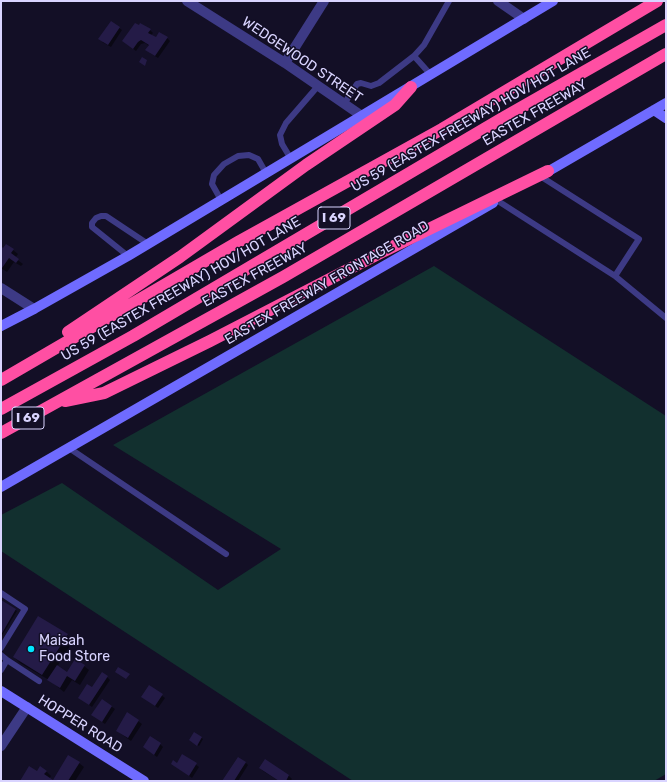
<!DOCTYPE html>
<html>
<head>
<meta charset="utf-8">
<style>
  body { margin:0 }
  #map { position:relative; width:667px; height:782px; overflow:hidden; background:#130f26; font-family:Rubik,sans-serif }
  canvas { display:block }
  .frame { position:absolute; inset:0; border:2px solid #d9d4ff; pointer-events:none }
</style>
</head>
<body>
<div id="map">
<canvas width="667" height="782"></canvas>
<div class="frame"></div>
</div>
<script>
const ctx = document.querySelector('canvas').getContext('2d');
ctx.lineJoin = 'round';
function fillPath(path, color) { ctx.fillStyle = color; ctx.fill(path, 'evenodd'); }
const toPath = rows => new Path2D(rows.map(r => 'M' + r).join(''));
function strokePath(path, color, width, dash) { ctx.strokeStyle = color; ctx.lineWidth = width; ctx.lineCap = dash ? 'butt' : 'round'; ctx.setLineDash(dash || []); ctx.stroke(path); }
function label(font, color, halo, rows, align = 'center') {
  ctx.font = font + ' Rubik,sans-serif'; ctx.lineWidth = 3; ctx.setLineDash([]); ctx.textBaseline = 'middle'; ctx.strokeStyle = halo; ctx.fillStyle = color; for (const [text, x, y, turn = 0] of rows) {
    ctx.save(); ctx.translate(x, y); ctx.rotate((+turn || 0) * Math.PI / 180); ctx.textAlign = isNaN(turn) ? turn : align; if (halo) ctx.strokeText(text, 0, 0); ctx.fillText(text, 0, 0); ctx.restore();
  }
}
const green = toPath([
  [434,266,666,416,666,774,654,781,353,781,1,551,1,515,62,483,218,590,281,549,113,445]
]);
const shadow = toPath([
  [119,28,122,30,111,47,102,42],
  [150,30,153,33,151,35,156,38,167,38,170,41,158,58,150,53,149,46,145,43,141,44,136,51,127,44],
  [1,247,3,249,13,250,18,254,15,258,23,264,21,266,14,262,7,272,1,268],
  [1,601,17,611,1,637],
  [67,635,73,641,57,667,67,673,84,666,89,670,80,685,72,680,64,692,49,680,20,663,14,657],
  [107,677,110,680,92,707,82,700,92,689],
  [149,686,165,698,158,708,142,697],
  [102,700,115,709,105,724,92,715],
  [128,714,142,724,131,741,117,731],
  [194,733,203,739,199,746,191,741],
  [160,744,163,747,157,757,144,747],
  [183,755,199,767,192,778,172,764,177,764],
  [265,761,289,776,292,779,290,781,279,781,263,771,260,768],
  [79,763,84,767,75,781,53,781],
  [246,763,248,765,238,781,223,781],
  [46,771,51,776,49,779,53,781,21,781,37,772]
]);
const building = toPath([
  [111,21,120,27,108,45,98,39],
  [135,23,139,25,140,23,151,29,148,33,156,37,159,32,168,37,155,56,145,50,149,45,141,40,138,42,133,49,122,41],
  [142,57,147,60,145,66,139,62],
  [6,244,14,249,11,253,19,259,16,263,9,258,2,268,1,267,1,246,3,248],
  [1,600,16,609,1,635],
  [38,616,68,634,42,675,13,657],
  [75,659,85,665,75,681,67,676,60,688,47,680,57,665,67,672],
  [118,667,130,674,126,679,115,672],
  [102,672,108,676,89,705,78,698,87,684,92,687],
  [149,685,163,694,155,706,141,697],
  [102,699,112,706,102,722,91,715],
  [127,712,139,720,128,738,116,731],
  [194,732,202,737,197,746,189,740],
  [150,736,161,743,154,755,143,747],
  [182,754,197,763,189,776,171,764,173,760,177,763],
  [68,755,80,762,68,781,20,781,29,766,37,771,40,766,47,771,44,774,53,780],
  [238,757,246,762,234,781,222,781],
  [265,759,289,775,286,781,279,781,259,768]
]);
const lane = toPath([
  [414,56,431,75],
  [344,104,357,84,361,83,371,86,379,83,414,56,424,45,449,1],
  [291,159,282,144,280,135,286,123,318,86],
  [221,200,212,184,214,175,224,164,238,156,249,155,258,159,266,173],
  [498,201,615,276,639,239,540,176],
  [128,256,92,227,92,223,96,218,101,216,106,216,148,244],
  [615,276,666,318],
  [69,448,226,554],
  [1,593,25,609,1,648],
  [1,655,7,660,1,670],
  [7,660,39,681]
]);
const street = toPath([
  [187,1,285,63,362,116],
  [498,1,524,19],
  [285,63,324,1],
  [1,288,34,309],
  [1,746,27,707]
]);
const secondary = toPath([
  [654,110,666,118],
  [542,175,666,103],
  [1,326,34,309,128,256,553,1],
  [1,487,493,203],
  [1,691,144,781]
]);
const highway = toPath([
  [68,332,180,257,306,165,395,105,411,87],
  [1,380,238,242,442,129,657,1],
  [65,401,104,393,210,341,384,251,548,171],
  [1,409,133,336,501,119,666,25],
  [1,433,283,277,666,54]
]);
const markers = [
  [31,649,4,"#00e5ff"]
];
const shields = [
  [334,218,32],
  [28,418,32]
];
const shieldNames = [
  ["I 69",334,218],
  ["I 69",28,418]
];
const streetNames = [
  ["WEDGEWOOD STREET",302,60,34],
  ["EASTEX FREEWAY",535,113,-30],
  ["US 59 (EASTEX FREEWAY) HOV/HOT LANE",471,120,-30],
  ["EASTEX FREEWAY",255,275,-29],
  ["EASTEX FREEWAY FRONTAGE ROAD",327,283,-30],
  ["US 59 (EASTEX FREEWAY) HOV/HOT LANE",181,289,-30],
  ["HOPPER ROAD",80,724,32]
];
const poiNames = [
  ["Maisah",39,641],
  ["Food Store",39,657]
];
fillPath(green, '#12302f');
fillPath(shadow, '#0007');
fillPath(building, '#241b47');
strokePath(lane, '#3d3a85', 6);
strokePath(street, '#3d3a85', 10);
strokePath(secondary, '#6f6bff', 10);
strokePath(highway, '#ff4fa3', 12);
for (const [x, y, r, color] of markers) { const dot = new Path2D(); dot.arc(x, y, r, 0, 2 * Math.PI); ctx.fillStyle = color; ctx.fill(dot); strokePath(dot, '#130f26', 1.5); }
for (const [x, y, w] of shields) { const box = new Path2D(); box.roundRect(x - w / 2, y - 11, w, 22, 3); ctx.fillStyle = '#130f26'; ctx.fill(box); strokePath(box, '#d9d4ff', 1); }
label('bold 13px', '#d9d4ff', null, shieldNames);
label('14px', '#d9d4ff', '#130f26', streetNames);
label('14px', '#d9d4ff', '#130f26', poiNames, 'left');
</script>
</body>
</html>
